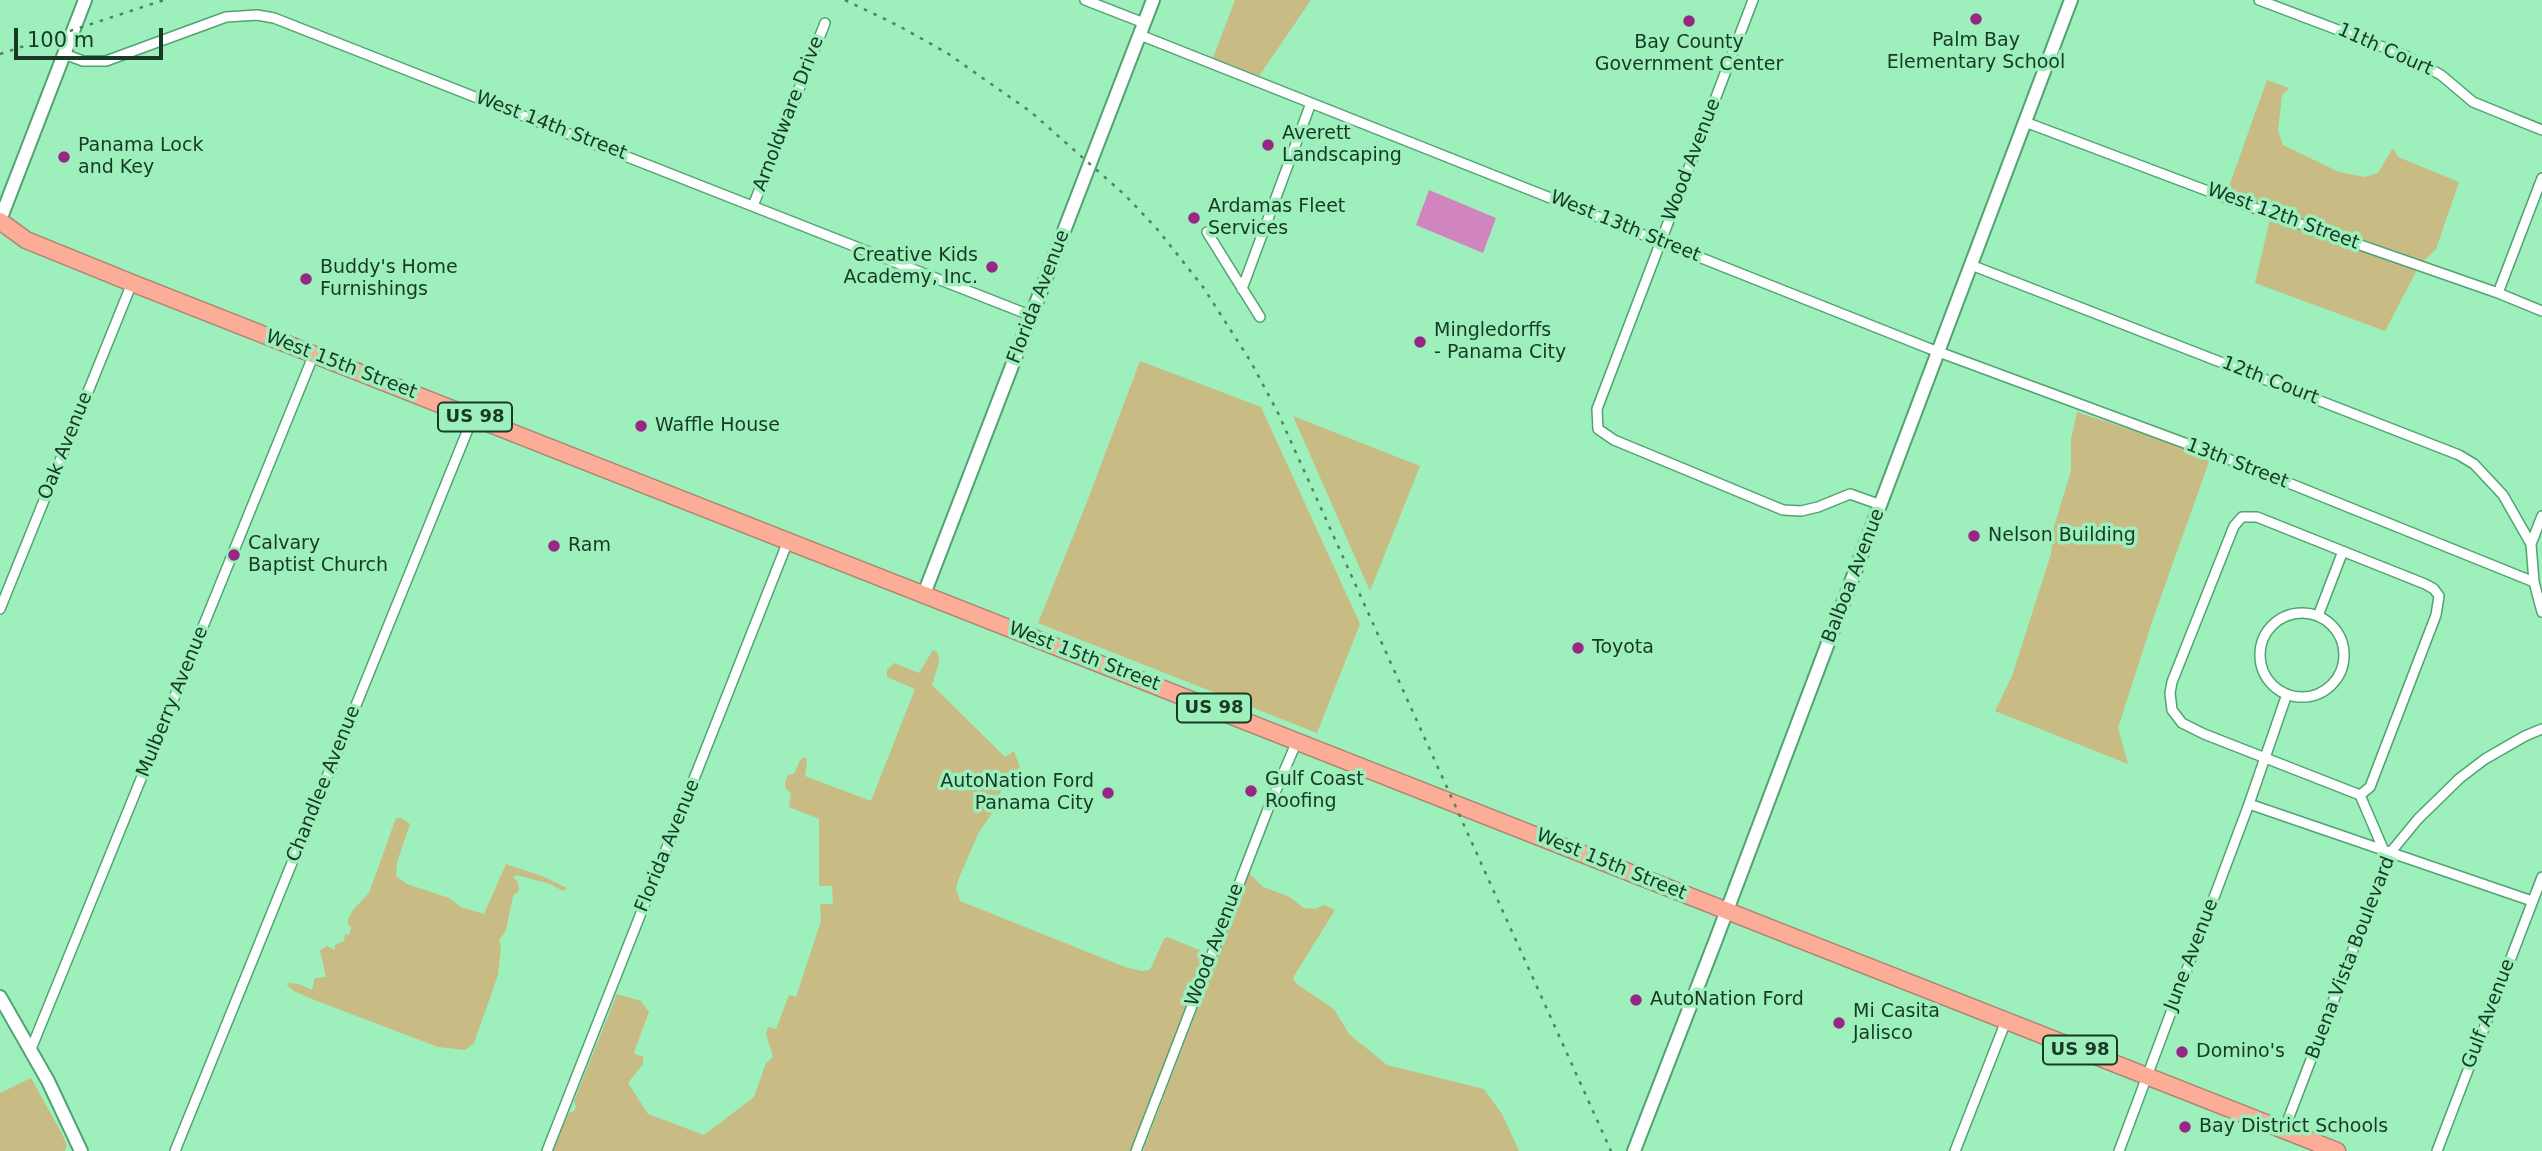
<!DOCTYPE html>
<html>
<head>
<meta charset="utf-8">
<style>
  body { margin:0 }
  #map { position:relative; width:2542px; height:1151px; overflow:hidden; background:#9defbb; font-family:"DejaVu Sans",sans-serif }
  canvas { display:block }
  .scale { position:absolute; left:14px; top:28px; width:149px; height:32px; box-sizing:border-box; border:4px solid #173925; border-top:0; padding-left:9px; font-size:21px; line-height:24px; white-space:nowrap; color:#173925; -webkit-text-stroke:5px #9defbb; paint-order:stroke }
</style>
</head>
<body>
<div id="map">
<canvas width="2542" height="1151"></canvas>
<div class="scale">100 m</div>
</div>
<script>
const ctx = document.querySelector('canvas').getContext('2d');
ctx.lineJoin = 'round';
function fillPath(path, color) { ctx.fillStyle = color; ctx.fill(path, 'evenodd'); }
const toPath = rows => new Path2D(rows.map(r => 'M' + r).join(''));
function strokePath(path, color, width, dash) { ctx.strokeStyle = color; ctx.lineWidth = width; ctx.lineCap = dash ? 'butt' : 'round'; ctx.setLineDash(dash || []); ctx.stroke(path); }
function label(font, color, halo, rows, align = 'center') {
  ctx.font = font + ' "DejaVu Sans",sans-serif'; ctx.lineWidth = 7; ctx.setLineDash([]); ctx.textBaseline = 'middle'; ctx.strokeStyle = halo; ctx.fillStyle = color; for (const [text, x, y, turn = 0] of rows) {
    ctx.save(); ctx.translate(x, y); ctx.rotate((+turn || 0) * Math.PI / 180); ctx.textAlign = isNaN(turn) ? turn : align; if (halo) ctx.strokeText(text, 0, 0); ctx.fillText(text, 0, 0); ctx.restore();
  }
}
const green = toPath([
  [1235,0,1311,0,1259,76,1213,58],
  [2267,80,2289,88,2282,95,2278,130,2283,145,2339,172,2365,177,2378,173,2393,148,2398,157,2459,182,2436,249,2424,261,2227,192],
  [2270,219,2417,270,2385,331,2255,283],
  [1140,361,1261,407,1360,624,1317,733,1038,623,1085,507],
  [2077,412,2211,456,2153,619,2118,728,2128,764,1995,711,2012,676,2051,554,2053,530,2071,471,2071,439],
  [1293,416,1420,466,1370,591],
  [933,650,938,653,939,662,932,685,1005,757,1014,751,1020,768,1017,781,1006,777,993,812,979,832,958,880,956,889,960,901,1125,967,1142,971,1150,970,1164,939,1167,937,1207,953,1130,1151,552,1151,567,1114,574,1111,576,1107,574,1101,617,994,641,1001,649,1012,634,1052,636,1055,643,1056,643,1064,628,1083,648,1114,704,1135,754,1097,766,1063,773,1057,766,1034,768,1027,776,1029,789,995,796,997,821,921,820,904,833,904,832,886,819,886,819,819,789,807,791,793,786,789,785,782,788,775,794,774,800,760,805,757,807,762,805,776,871,801,915,689,887,677,887,670,894,663,919,673],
  [396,818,401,818,410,824,397,862,396,876,407,884,449,898,461,907,484,914,506,864,542,876,567,888,563,891,550,884,517,875,513,877,518,882,519,890,513,896,506,930,499,941,501,948,498,975,474,1043,465,1050,438,1047,312,999,294,991,287,985,288,983,299,984,312,990,315,978,326,977,320,950,327,946,335,950,335,945,344,941,345,934,349,935,351,927,348,925,348,920,353,910,369,893],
  [1249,873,1263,887,1288,896,1304,908,1315,909,1324,905,1335,910,1294,976,1293,979,1298,985,1334,1009,1349,1034,1387,1065,1484,1089,1502,1114,1519,1151,1143,1151],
  [31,1078,61,1132,67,1145,65,1151,0,1151,0,1093]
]);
const water = toPath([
  [1429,190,1496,218,1483,253,1416,225]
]);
const street = toPath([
  [1085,0,1144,23],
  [1753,0,1597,409,1598,429,1614,440,1783,510,1801,511,1818,507,1850,494,1881,505],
  [2259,0,2404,55,2441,75,2473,102,2542,130],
  [1140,35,1928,348,2244,465,2534,582],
  [64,54,83,61,106,61,226,17,257,15,274,18,1032,316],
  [2025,122,2237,202,2498,293,2542,311],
  [753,206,825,23],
  [1207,232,1260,317],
  [1971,265,2459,455,2474,464,2503,495,2531,544],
  [1242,289,1311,103],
  [2498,293,2542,178],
  [2542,516,2531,544,2534,582,2542,612],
  [0,609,132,283],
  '2260 655a42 42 0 1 1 84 0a42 42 0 1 1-84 0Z',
  [2318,616,2343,551],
  [2360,795,2370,787,2436,615,2439,596,2434,589,2425,584,2257,517,2242,517,2234,526,2172,682,2170,693,2172,710,2182,723,2204,734,2360,795,2384,851],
  [2249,804,2532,901],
  [31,1049,314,354],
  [2284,1130,2390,853,2418,819,2460,778,2485,759,2525,736,2542,729],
  [175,1151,473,417],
  [547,1151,788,541],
  [1136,1151,1268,809,1297,741],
  [1955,1151,2006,1021],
  [2119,1151,2249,804,2287,694],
  [2437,1151,2542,877]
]);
const secondary = toPath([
  [0,220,85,0],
  [924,594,1153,0],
  [0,997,48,1081,81,1151],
  [1634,1151,1715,942,2071,0]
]);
const highway = toPath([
  [0,221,26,240,132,283,2337,1151]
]);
const rail = toPath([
  [845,0,899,26,947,53,1031,112,1125,195,1158,230,1203,287,1251,362,1278,413,1611,1151],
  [0,54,164,0]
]);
const markers = [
  [1976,19,7,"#972684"],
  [1689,21,7,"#972684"],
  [1268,145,7,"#972684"],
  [64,157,7,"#972684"],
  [1194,218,7,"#972684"],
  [992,267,7,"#972684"],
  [306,279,7,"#972684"],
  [1420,342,7,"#972684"],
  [641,426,7,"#972684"],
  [1974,536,7,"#972684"],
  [554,546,7,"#972684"],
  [234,555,7,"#972684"],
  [1578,648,7,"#972684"],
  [1251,791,7,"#972684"],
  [1108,793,7,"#972684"],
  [1636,1000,7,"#972684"],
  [1839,1023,7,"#972684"],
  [2182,1052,7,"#972684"],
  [2185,1127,7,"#972684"]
];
const shields = [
  [475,417,74],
  [1214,708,74],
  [2080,1050,74]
];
const shieldNames = [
  ["US 98",475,417],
  ["US 98",1214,708],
  ["US 98",2080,1050]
];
const poiNames = [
  ["Palm Bay",1976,41,"center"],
  ["Elementary School",1976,63,"center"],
  ["Bay County",1689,43,"center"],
  ["Government Center",1689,65,"center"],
  ["Averett",1282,134],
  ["Landscaping",1282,156],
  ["Panama Lock",78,146],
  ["and Key",78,168],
  ["Ardamas Fleet",1208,207],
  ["Services",1208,229],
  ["Creative Kids",978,256,"right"],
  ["Academy, Inc.",978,278,"right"],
  ["Buddy's Home",320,268],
  ["Furnishings",320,290],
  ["Mingledorffs",1434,331],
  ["- Panama City",1434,353],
  ["Waffle House",655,426],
  ["Nelson Building",1988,536],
  ["Calvary",248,544],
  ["Baptist Church",248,566],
  ["Ram",568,546],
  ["Toyota",1592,648],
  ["Gulf Coast",1265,780],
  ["Roofing",1265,802],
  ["AutoNation Ford",1094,782,"right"],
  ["Panama City",1094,804,"right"],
  ["AutoNation Ford",1650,1000],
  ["Mi Casita",1853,1012],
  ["Jalisco",1853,1034],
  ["Domino's",2196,1052],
  ["Bay District Schools",2199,1127]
];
const streetNames = [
  ["11th Court",2385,50,24],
  ["Arnoldware Drive",789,114,-69],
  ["West 14th Street",551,126,21],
  ["Wood Avenue",1692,160,-69],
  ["West 12th Street",2283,217,20],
  ["West 13th Street",1625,227,22],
  ["Florida Avenue",1039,297,-69],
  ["West 15th Street",341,365,21],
  ["12th Court",2270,381,21],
  ["Oak Avenue",66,446,-68],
  ["13th Street",2237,464,21],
  ["Balboa Avenue",1854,576,-69],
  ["West 15th Street",1084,657,21],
  ["Mulberry Avenue",173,702,-68],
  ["Chandlee Avenue",324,784,-68],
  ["Florida Avenue",668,846,-68],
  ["West 15th Street",1611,865,22],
  ["Wood Avenue",1215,945,-69],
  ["June Avenue",2192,955,-69],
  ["Buena Vista Boulevard",2351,958,-69],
  ["Gulf Avenue",2489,1014,-69]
];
fillPath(green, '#c8bb84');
fillPath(water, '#d085be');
strokePath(street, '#52a373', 12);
strokePath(secondary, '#52a373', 16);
strokePath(highway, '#ab8470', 19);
strokePath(street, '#fff', 9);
strokePath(secondary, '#fff', 12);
strokePath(highway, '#fbad98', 16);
strokePath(rail, '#4e8463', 2.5, [3.5, 7]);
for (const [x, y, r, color] of markers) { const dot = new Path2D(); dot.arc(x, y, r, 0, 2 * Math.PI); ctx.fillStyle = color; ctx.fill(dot); strokePath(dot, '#9defbb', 2.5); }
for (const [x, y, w] of shields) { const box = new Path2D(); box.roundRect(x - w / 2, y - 14.5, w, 29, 5); ctx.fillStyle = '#9defbb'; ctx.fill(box); strokePath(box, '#173925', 2); }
label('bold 18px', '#173925', null, shieldNames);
label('19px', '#173925', '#9defbb', poiNames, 'left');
label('19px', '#173925', '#9defbb', streetNames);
</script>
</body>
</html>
